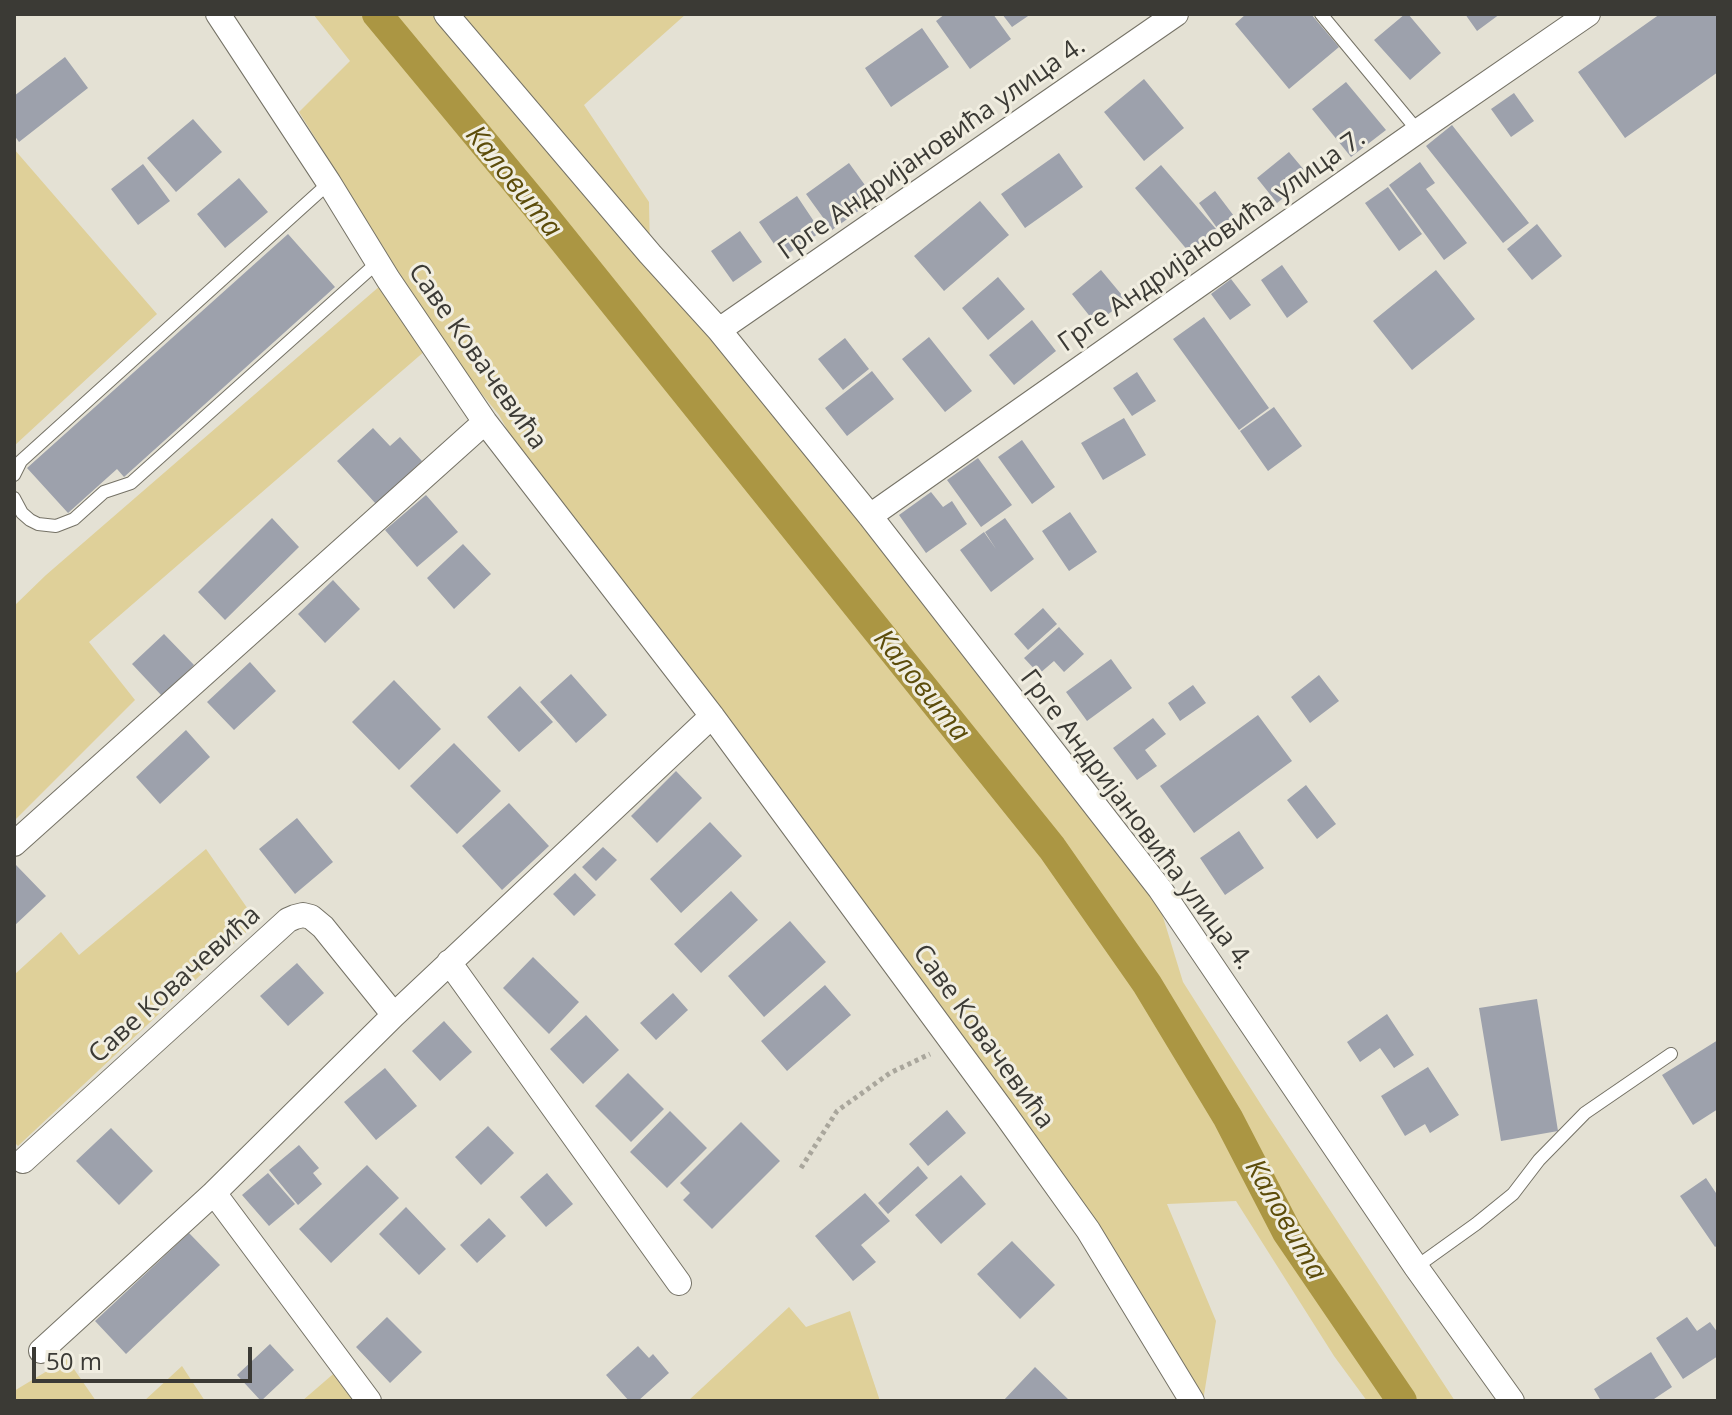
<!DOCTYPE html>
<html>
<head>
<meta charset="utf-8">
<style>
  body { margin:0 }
  #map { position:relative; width:1732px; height:1415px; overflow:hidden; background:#e4e1d4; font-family:"Open Sans",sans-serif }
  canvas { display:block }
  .frame { position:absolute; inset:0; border:16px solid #3b3a35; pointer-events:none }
  .scale { position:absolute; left:32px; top:1347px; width:220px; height:36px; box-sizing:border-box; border:4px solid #3b3a35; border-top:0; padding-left:10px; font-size:24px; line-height:28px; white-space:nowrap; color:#3b3a35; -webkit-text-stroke:6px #f1eee1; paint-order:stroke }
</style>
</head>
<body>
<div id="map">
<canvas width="1732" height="1415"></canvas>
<div class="frame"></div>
<div class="scale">50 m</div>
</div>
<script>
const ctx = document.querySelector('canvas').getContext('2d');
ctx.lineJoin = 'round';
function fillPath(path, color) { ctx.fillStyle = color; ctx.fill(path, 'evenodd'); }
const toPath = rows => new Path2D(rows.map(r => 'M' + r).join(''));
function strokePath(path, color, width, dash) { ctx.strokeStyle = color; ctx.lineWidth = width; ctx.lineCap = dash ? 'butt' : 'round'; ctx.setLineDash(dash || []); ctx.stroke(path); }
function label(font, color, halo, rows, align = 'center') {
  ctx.font = font + ' "Open Sans",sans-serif'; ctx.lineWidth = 6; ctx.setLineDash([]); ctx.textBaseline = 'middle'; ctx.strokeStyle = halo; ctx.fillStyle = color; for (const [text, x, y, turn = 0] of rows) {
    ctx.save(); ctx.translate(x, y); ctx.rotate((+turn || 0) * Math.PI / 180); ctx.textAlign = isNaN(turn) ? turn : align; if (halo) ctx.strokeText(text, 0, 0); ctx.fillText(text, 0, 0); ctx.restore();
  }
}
const green = toPath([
  [313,14,686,14,584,105,649,202,650,254,1151,878,1183,982,1267,1114,1455,1401,1367,1401,1334,1356,1236,1201,1167,1204,1216,1321,1203,1401,1084,1225,553,511,499,415,451,356,299,112,350,61],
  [14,149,157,314,14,446],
  [388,279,433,344,89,642,135,700,14,821,14,606,46,575],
  [206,849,257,922,18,1146,14,1142,14,975,61,932,79,955],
  [789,1307,806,1327,850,1311,880,1401,688,1401],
  [67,1359,96,1401,14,1401,14,1391],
  [182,1366,205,1401,144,1401],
  [339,1369,364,1401,302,1401]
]);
const canal = toPath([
  [377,14,537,207,1052,848,1147,984,1228,1118,1287,1232,1402,1401]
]);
const building = toPath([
  [945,14,993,14,1011,39,970,69,936,21],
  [1002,14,1031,14,1012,27],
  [1246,14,1311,14,1339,47,1289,89,1235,24],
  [1405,14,1408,14,1441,53,1410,80,1374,40],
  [1465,14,1500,14,1477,31],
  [1660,14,1718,14,1718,72,1625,138,1578,72],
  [922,28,949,67,891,107,865,68],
  [65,57,88,88,19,142,14,135,14,96],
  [1144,79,1184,128,1144,161,1104,112],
  [1346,82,1386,130,1351,157,1312,109],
  [1514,93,1534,121,1511,137,1491,109],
  [193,119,222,152,176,192,147,158],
  [1452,125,1529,223,1503,243,1426,146],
  [1289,152,1310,177,1277,203,1257,178],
  [1059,153,1083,187,1025,228,1001,194],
  [1420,162,1435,183,1426,189,1467,243,1444,260,1389,185],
  [849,163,875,199,832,230,806,194],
  [143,164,170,201,138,225,111,189],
  [1161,165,1216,229,1189,252,1135,188],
  [239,178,268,212,225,248,197,214],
  [1388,187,1422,234,1399,251,1365,203],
  [1215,191,1237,220,1220,232,1199,203],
  [797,196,821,232,783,257,759,222],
  [980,201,1009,235,944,291,914,256],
  [1537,224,1562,256,1532,280,1507,249],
  [740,231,762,262,733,282,711,251],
  [288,234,335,287,124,477,117,469,68,513,27,468],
  [1282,265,1308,302,1287,318,1261,280],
  [1101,270,1126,300,1096,324,1072,294],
  [1436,270,1475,319,1412,370,1373,321],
  [998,277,1025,309,988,340,962,308],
  [1231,279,1251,305,1230,320,1211,294],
  [1204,317,1269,408,1239,430,1173,339],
  [1032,320,1056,351,1014,385,989,355],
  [929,337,972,391,945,412,902,359],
  [845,338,869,369,843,390,818,359],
  [872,371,894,399,847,436,825,408],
  [1137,372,1156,401,1132,416,1113,388],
  [1274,407,1302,446,1268,471,1240,431],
  [1124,418,1146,455,1103,480,1081,443],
  [373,428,390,446,400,437,422,461,376,504,337,461],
  [1022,440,1055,487,1032,504,998,457],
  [978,458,1012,505,981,527,947,480],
  [931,492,943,507,952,501,967,524,926,553,899,515],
  [426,495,458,532,417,567,385,530],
  [1070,512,1097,552,1069,571,1042,531],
  [272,518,299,547,225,620,198,592],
  [1005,518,1034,559,991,592,960,550,984,532,996,549,985,532],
  [463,544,491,574,454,609,427,578],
  [333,580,360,609,325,643,298,614],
  [1043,608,1057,624,1028,650,1014,634],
  [1059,627,1084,654,1064,672,1054,661,1039,674,1024,658],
  [164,634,194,665,162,696,132,664],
  [1111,659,1132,688,1087,721,1066,692],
  [250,662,276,691,234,730,207,702],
  [571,674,607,715,576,743,540,702],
  [1319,675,1339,701,1310,723,1291,697],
  [394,680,441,729,399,770,352,722],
  [1193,685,1206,703,1180,721,1168,703],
  [520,686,553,722,519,752,487,717],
  [1258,715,1292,761,1194,833,1160,786],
  [1153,718,1166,734,1145,750,1157,766,1137,780,1113,748],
  [186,730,210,757,160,804,136,777],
  [454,743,501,791,457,834,410,786],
  [676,771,702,798,657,843,631,816],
  [1306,785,1336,824,1317,839,1287,800],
  [509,803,549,846,502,890,462,846],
  [297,818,333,862,295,894,259,849],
  [710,822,742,856,681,913,650,879],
  [1239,831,1264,868,1225,895,1200,858],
  [603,847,617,860,596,881,582,867],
  [16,865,46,896,14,926,14,867],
  [575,873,596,895,574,916,553,894],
  [731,891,758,920,701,973,674,944],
  [790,921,826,962,764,1017,728,976],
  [533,957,579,1002,549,1034,503,988],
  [297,963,324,993,288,1026,260,996],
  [825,985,851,1015,787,1071,761,1041],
  [673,993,688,1010,656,1040,640,1023],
  [1537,999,1558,1131,1501,1141,1479,1008],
  [1387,1014,1414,1055,1394,1068,1380,1048,1360,1062,1347,1042],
  [586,1015,619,1050,583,1084,550,1049],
  [444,1021,472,1052,440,1081,412,1051],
  [1718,1040,1718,1109,1693,1125,1662,1075],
  [1428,1067,1459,1115,1430,1133,1425,1124,1405,1136,1381,1096],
  [385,1068,417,1106,376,1140,344,1102],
  [628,1073,664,1109,631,1142,595,1106],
  [947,1110,966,1133,928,1166,909,1144],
  [670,1111,707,1148,667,1188,630,1152],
  [741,1122,780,1161,712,1229,683,1200,690,1193,680,1183],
  [488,1126,514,1153,481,1185,455,1157],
  [111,1128,153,1171,119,1205,76,1161],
  [299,1145,319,1168,313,1173,322,1184,298,1205,269,1170],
  [367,1165,399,1198,331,1263,299,1229],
  [918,1166,928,1178,888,1214,878,1203],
  [268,1173,295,1204,269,1226,242,1195],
  [547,1173,573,1204,546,1227,520,1197],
  [961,1175,986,1204,941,1244,915,1215],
  [1706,1178,1718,1196,1718,1245,1715,1247,1680,1196],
  [865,1193,890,1221,861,1245,876,1262,853,1281,815,1236],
  [406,1207,446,1249,419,1275,379,1234],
  [489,1218,506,1236,477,1263,460,1245],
  [189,1233,220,1265,126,1354,95,1321],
  [1012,1241,1055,1285,1020,1319,977,1274],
  [387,1317,422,1352,390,1383,356,1347],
  [1687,1317,1697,1331,1710,1322,1718,1333,1718,1356,1683,1379,1656,1338],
  [270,1344,294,1370,261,1401,237,1375],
  [638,1346,649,1358,653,1354,669,1373,638,1401,629,1401,606,1375],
  [1651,1352,1672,1387,1651,1401,1601,1401,1594,1389],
  [1035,1367,1070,1401,1003,1401]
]);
const path = toPath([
  [801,1168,837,1111,890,1073,930,1054]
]);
const service = toPath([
  [1321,14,1418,131],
  [14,475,21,461,329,183],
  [14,498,22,513,30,520,38,524,56,526,74,519,104,492,131,483,378,262],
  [1416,1267,1476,1224,1513,1194,1539,1160,1585,1113,1671,1054]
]);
const minor = toPath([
  [218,14,329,183,388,279,485,422,712,716,1005,1114,1088,1230,1192,1401],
  [446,14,650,254,719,330,870,516,1160,889,1416,1267,1512,1401],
  [719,330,1176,14],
  [870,516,1418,131,1588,14],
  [14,844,485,422],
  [449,962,679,1283],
  [23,1161,288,920,295,917,303,915,311,917,323,927,394,1015],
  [214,1193,369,1401],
  [41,1351,214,1193,394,1015,712,716]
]);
const streetNames = [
  ["Грге Андријановића улица 4.",932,149,-35],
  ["Грге Андријановића улица 7.",1212,241,-35],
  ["Саве Ковачевића",477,357,55],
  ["Грге Андријановића улица 4.",1136,820,53],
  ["Саве Ковачевића",175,985,-42],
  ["Саве Ковачевића",983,1037,54]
];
const waterNames = [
  ["Каловита",513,182,51],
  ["Каловита",921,686,51],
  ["Каловита",1285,1220,60]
];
fillPath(green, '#dfd099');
strokePath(canal, '#ab9643', 30);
fillPath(building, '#9da1ac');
strokePath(service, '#757266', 14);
strokePath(minor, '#757266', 26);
strokePath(path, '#a9a69c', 5, [4, 4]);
strokePath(service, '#fff', 12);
strokePath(minor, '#fff', 24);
label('26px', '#3b3a35', '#f1eee1', streetNames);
label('italic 28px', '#5c4c0a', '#f1eee1', waterNames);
</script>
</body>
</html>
